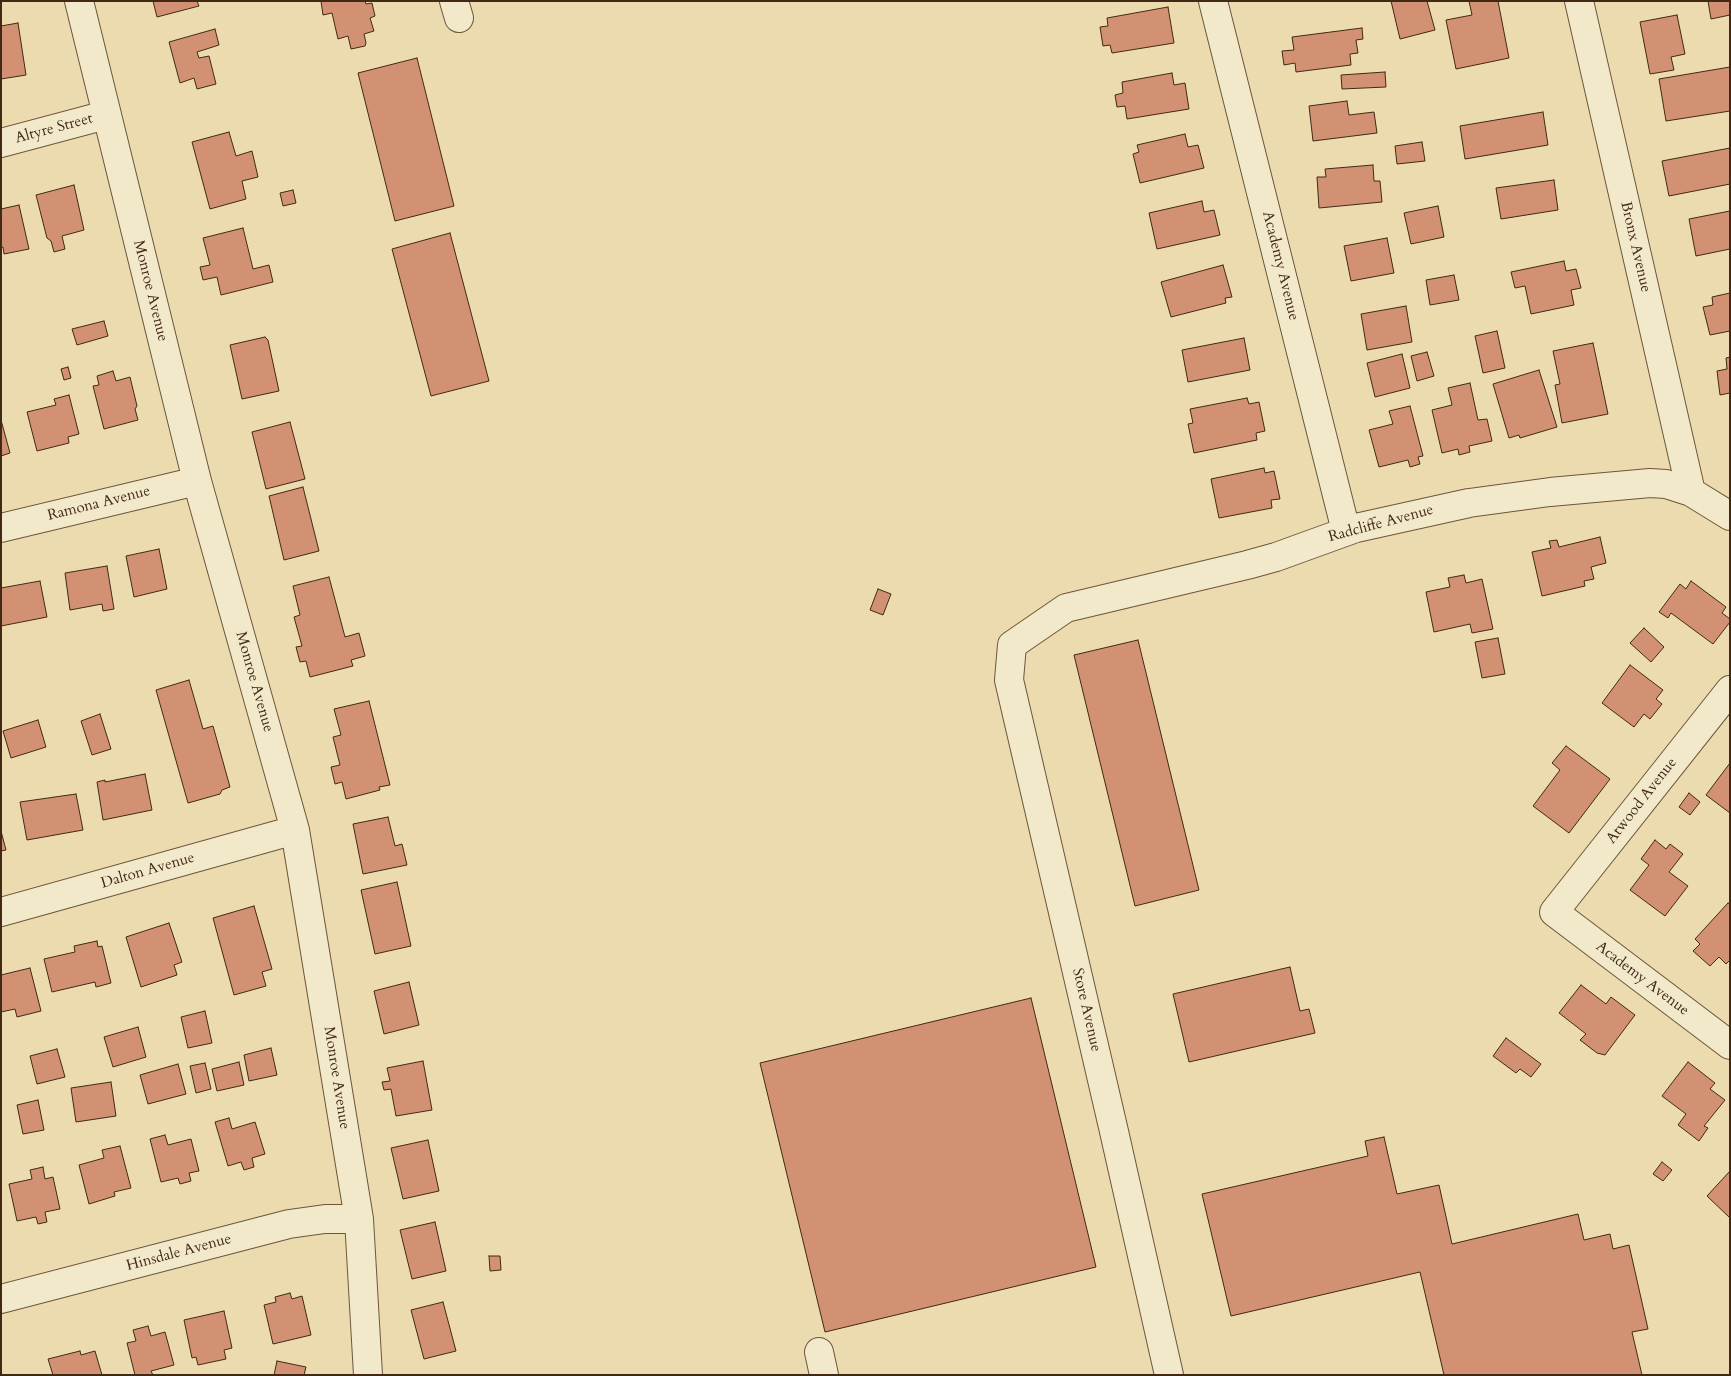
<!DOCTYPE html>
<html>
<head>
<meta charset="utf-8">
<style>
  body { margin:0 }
  #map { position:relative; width:1731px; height:1376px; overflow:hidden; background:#ebdbae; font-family:Cardo,serif }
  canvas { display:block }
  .frame { position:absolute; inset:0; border:2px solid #412916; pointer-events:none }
</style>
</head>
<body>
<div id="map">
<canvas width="1731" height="1376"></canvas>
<div class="frame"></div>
</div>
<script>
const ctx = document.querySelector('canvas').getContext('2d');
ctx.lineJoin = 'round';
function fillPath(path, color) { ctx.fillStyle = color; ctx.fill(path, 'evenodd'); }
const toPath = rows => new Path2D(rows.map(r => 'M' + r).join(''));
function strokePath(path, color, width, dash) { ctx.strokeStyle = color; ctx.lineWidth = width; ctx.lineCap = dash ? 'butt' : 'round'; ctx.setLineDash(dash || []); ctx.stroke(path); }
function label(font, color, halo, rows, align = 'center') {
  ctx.font = font + ' Cardo,serif'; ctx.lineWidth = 4.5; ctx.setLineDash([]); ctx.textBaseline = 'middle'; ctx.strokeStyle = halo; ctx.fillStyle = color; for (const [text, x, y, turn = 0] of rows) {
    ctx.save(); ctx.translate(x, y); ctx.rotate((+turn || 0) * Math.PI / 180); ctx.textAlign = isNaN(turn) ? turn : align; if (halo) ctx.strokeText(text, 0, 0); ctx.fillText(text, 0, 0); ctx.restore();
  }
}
const building = toPath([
  [153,1,197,1,199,6,157,17,153,1],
  [321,1,365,1,366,4,372,3,375,16,370,18,374,31,364,34,366,43,365,46,351,49,348,36,338,39,332,13,323,15,321,1],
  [1391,1,1427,1,1435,30,1400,39,1391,1],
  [1469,1,1498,1,1509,58,1456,69,1446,20,1472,15,1469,1],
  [1708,1,1730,1,1730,15,1711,19,1708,1],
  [1168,7,1174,43,1112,53,1110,45,1103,46,1100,27,1108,26,1107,18,1168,7],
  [1677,15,1685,54,1671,57,1674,70,1650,74,1640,22,1677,15],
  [18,23,26,75,1,79,1,26,18,23],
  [1362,28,1363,39,1356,40,1358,53,1350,54,1351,65,1296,72,1295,63,1284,65,1282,51,1294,50,1292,37,1362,28],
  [215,29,219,45,197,52,199,58,209,56,216,84,197,89,194,78,180,83,169,42,215,29],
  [417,58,454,206,395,221,358,73,417,58],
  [1730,67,1730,111,1666,121,1659,79,1730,67],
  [1385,72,1386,87,1342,89,1341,75,1385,72],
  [1172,73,1174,85,1185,83,1189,109,1127,119,1125,106,1117,107,1115,95,1123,93,1122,82,1172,73],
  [1347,101,1349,115,1374,112,1377,133,1313,141,1309,106,1347,101],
  [1543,112,1548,145,1465,159,1460,126,1543,112],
  [229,132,236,156,252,151,258,177,242,181,246,199,210,209,192,142,229,132],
  [1185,134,1188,147,1198,145,1204,168,1140,183,1133,154,1139,152,1137,145,1185,134],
  [1422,142,1425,161,1397,164,1395,146,1422,142],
  [1730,148,1730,184,1669,196,1662,161,1730,148],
  [1373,165,1374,181,1380,181,1382,202,1319,208,1317,177,1326,177,1325,169,1373,165],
  [1554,180,1558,210,1501,219,1496,188,1554,180],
  [74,185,84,230,62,236,65,249,54,252,51,241,47,238,36,195,74,185],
  [293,190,296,203,283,206,280,193,293,190],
  [1202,201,1204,212,1214,210,1220,235,1157,249,1149,213,1202,201],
  [19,205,29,249,4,254,3,247,1,248,1,209,19,205],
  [1438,206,1444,237,1411,244,1404,213,1438,206],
  [1730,211,1730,249,1696,256,1689,219,1730,211],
  [243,228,253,269,269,265,273,282,221,295,217,277,203,280,200,267,210,265,203,238,243,228],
  [450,233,489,381,431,396,392,249,450,233],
  [1387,238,1394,273,1351,281,1344,246,1387,238],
  [1564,261,1566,271,1576,269,1581,288,1571,290,1574,305,1531,314,1525,286,1515,288,1511,272,1564,261],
  [1223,265,1232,297,1225,298,1226,303,1171,317,1161,282,1223,265],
  [1454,275,1459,300,1430,305,1426,280,1454,275],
  [1730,293,1730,331,1710,335,1703,307,1713,305,1712,297,1730,293],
  [1406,306,1412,342,1367,350,1361,314,1406,306],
  [104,321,108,336,77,345,72,329,104,321],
  [1497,331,1505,368,1483,373,1475,336,1497,331],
  [265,337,268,340,279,391,242,399,230,345,265,337],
  [1244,338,1250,370,1188,382,1182,350,1244,338],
  [1593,343,1608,414,1562,423,1555,385,1560,384,1553,351,1593,343],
  [1427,352,1434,376,1417,381,1411,356,1427,352],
  [1402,354,1410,388,1375,397,1367,363,1402,354],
  [1730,357,1730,393,1720,395,1717,371,1727,369,1726,358,1730,357],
  [68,367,71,378,64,380,61,369,68,367],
  [1539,370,1557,427,1520,438,1519,435,1509,438,1493,384,1539,370],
  [113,371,116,381,130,377,137,406,135,409,138,420,104,429,93,386,99,385,97,376,113,371],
  [1470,383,1478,420,1487,419,1492,441,1469,446,1470,452,1459,455,1458,449,1442,453,1432,410,1452,405,1448,388,1470,383],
  [69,395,79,434,68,437,69,443,37,451,27,412,56,405,54,399,69,395],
  [1247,398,1249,404,1259,402,1265,431,1256,433,1257,440,1194,453,1188,424,1193,423,1190,409,1247,398],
  [1410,406,1423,456,1418,457,1420,464,1410,467,1408,460,1379,467,1369,430,1393,424,1389,411,1410,406],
  [1,420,10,453,1,456,1,420],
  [290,422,305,479,266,489,252,432,290,422],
  [1264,468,1265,473,1274,471,1280,499,1271,500,1272,508,1219,518,1211,479,1264,468],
  [303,487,319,551,284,560,269,496,303,487],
  [1600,537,1606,563,1591,567,1594,579,1584,581,1585,586,1542,596,1532,552,1551,548,1549,541,1557,540,1559,547,1600,537],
  [159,549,167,589,134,597,126,556,159,549],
  [107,566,114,609,103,611,102,604,70,610,65,573,107,566],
  [1464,575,1466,583,1482,579,1493,629,1472,633,1470,624,1434,632,1426,592,1450,587,1448,578,1464,575],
  [329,577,345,637,359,633,365,656,351,660,353,666,310,677,306,661,300,662,296,647,302,646,294,617,300,615,293,586,329,577],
  [40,581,47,617,1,626,1,588,40,581],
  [1691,581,1726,607,1722,613,1730,619,1730,622,1713,644,1671,613,1668,618,1659,612,1680,584,1686,589,1691,581],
  [878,589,891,594,883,615,870,610,878,589],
  [1644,628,1664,647,1651,662,1630,643,1644,628],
  [1498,638,1505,674,1482,678,1475,642,1498,638],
  [1138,640,1199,890,1135,906,1074,655,1138,640],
  [1630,665,1663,690,1656,699,1662,704,1650,719,1644,714,1634,727,1602,703,1630,665],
  [189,680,203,729,213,726,230,787,222,790,220,794,188,803,156,690,189,680],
  [369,701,390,785,379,787,380,790,346,799,342,782,335,784,331,767,340,765,333,737,341,735,334,709,369,701],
  [100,714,111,749,92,755,81,721,100,714],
  [38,720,46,747,11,758,3,731,38,720],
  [1566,746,1610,779,1569,833,1533,806,1560,770,1552,763,1566,746],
  [1730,763,1730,813,1706,795,1730,763],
  [145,774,152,810,103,820,97,782,105,780,105,782,145,774],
  [1689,793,1700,802,1690,815,1679,807,1689,793],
  [76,794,83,830,27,840,20,802,76,794],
  [388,817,395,846,402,844,407,865,363,874,353,824,388,817],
  [1,831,6,850,1,851,1,831],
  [1655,840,1666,849,1670,844,1683,854,1669,872,1688,886,1665,916,1630,890,1649,865,1641,859,1655,840],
  [397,882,411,946,375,954,361,890,397,882],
  [1728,903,1730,904,1730,960,1726,964,1719,957,1710,966,1693,951,1700,944,1695,939,1728,903],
  [254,906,272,969,262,972,266,986,234,995,213,918,254,906],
  [169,923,182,962,174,965,177,975,141,987,126,937,169,923],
  [97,941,98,947,102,946,111,983,96,987,95,982,52,992,44,959,75,952,74,946,97,941],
  [1290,967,1300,1011,1309,1009,1315,1033,1189,1062,1173,994,1290,967],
  [30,968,41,1011,17,1017,15,1009,1,1012,1,975,30,968],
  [409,982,419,1025,384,1034,374,991,409,982],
  [1581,985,1606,1004,1611,997,1635,1015,1605,1055,1597,1053,1580,1040,1586,1034,1559,1013,1581,985],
  [1031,998,1096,1267,825,1332,760,1063,1031,998],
  [205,1011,212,1043,188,1048,181,1017,205,1011],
  [138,1027,146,1057,113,1067,104,1037,138,1027],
  [1506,1038,1541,1064,1531,1077,1520,1069,1516,1073,1493,1056,1506,1038],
  [271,1048,277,1075,249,1081,244,1055,271,1048],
  [57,1049,65,1077,37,1084,30,1056,57,1049],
  [423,1061,432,1110,396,1116,391,1089,384,1090,382,1082,390,1081,387,1068,423,1061],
  [239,1062,244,1085,217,1091,212,1069,239,1062],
  [1688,1062,1715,1083,1710,1089,1725,1100,1704,1126,1708,1128,1699,1141,1678,1125,1686,1114,1662,1096,1688,1062],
  [205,1063,211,1089,196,1093,190,1066,205,1063],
  [178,1064,186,1094,148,1104,140,1075,178,1064],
  [111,1082,116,1116,76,1122,71,1088,111,1082],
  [38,1100,44,1130,23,1134,17,1105,38,1100],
  [229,1118,232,1129,255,1122,265,1154,252,1158,254,1167,244,1170,241,1162,228,1166,215,1122,229,1118],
  [165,1135,168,1145,191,1139,199,1171,189,1173,191,1181,180,1184,178,1178,161,1182,150,1139,165,1135],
  [1384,1137,1397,1194,1439,1185,1452,1244,1578,1214,1584,1240,1610,1234,1613,1249,1629,1245,1648,1329,1632,1332,1642,1375,1444,1375,1420,1272,1231,1316,1202,1194,1368,1156,1365,1141,1384,1137],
  [428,1140,439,1191,403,1199,391,1148,428,1140],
  [120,1146,131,1188,114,1192,115,1196,89,1204,79,1165,104,1158,102,1150,120,1146],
  [1662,1162,1672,1170,1663,1181,1653,1174,1662,1162],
  [43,1167,45,1179,53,1177,60,1209,45,1212,47,1222,38,1224,36,1217,17,1221,9,1184,32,1179,30,1170,43,1167],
  [1730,1171,1730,1218,1707,1196,1730,1171],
  [435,1222,446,1271,412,1279,400,1230,435,1222],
  [489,1256,500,1256,501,1270,490,1271,489,1256],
  [290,1293,292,1299,302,1296,311,1335,273,1344,264,1305,276,1302,275,1297,290,1293],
  [443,1302,456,1351,424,1359,411,1310,443,1302],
  [224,1311,232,1348,224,1350,226,1359,198,1365,196,1357,192,1358,184,1320,224,1311],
  [148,1326,151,1336,165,1332,174,1365,151,1371,153,1375,135,1375,127,1343,136,1341,133,1330,148,1326],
  [80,1351,81,1355,95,1351,102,1375,53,1375,48,1359,80,1351],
  [277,1361,306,1367,304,1375,274,1375,277,1361]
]);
const minor = toPath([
  [79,1,197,481,295,830,359,1219,368,1375],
  [454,1,459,18],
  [1213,1,1346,531],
  [1579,1,1691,492],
  [1,143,106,115],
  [1,528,197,481],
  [1730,690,1554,912,1730,1045],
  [1,912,295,830],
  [1,1299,289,1224,325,1219,359,1219],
  [819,1352,824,1375],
  [1169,1375,1113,1127,1009,680,1012,645,1066,608,1247,565,1276,557,1356,528,1469,503,1550,492,1650,483,1666,484,1691,492,1730,516]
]);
const streetNames = [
  ["Altyre Street",54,129,-15],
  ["Bronx Avenue",1635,247,77],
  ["Academy Avenue",1280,266,76],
  ["Monroe Avenue",150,291,76],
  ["Ramona Avenue",99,504,-14],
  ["Radcliffe Avenue",1381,524,-15],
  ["Monroe Avenue",254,682,74],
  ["Atwood Avenue",1642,801,-52],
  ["Dalton Avenue",148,871,-16],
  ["Academy Avenue",1642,979,37],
  ["Store Avenue",1086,1010,77],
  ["Monroe Avenue",336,1078,81],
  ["Hinsdale Avenue",179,1253,-15]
];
fillPath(building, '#d29173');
strokePath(building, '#412916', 1);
strokePath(minor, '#6c563c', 30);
strokePath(minor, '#f2e8ca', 28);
label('15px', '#412916', '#f2e8ca', streetNames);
</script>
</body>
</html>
